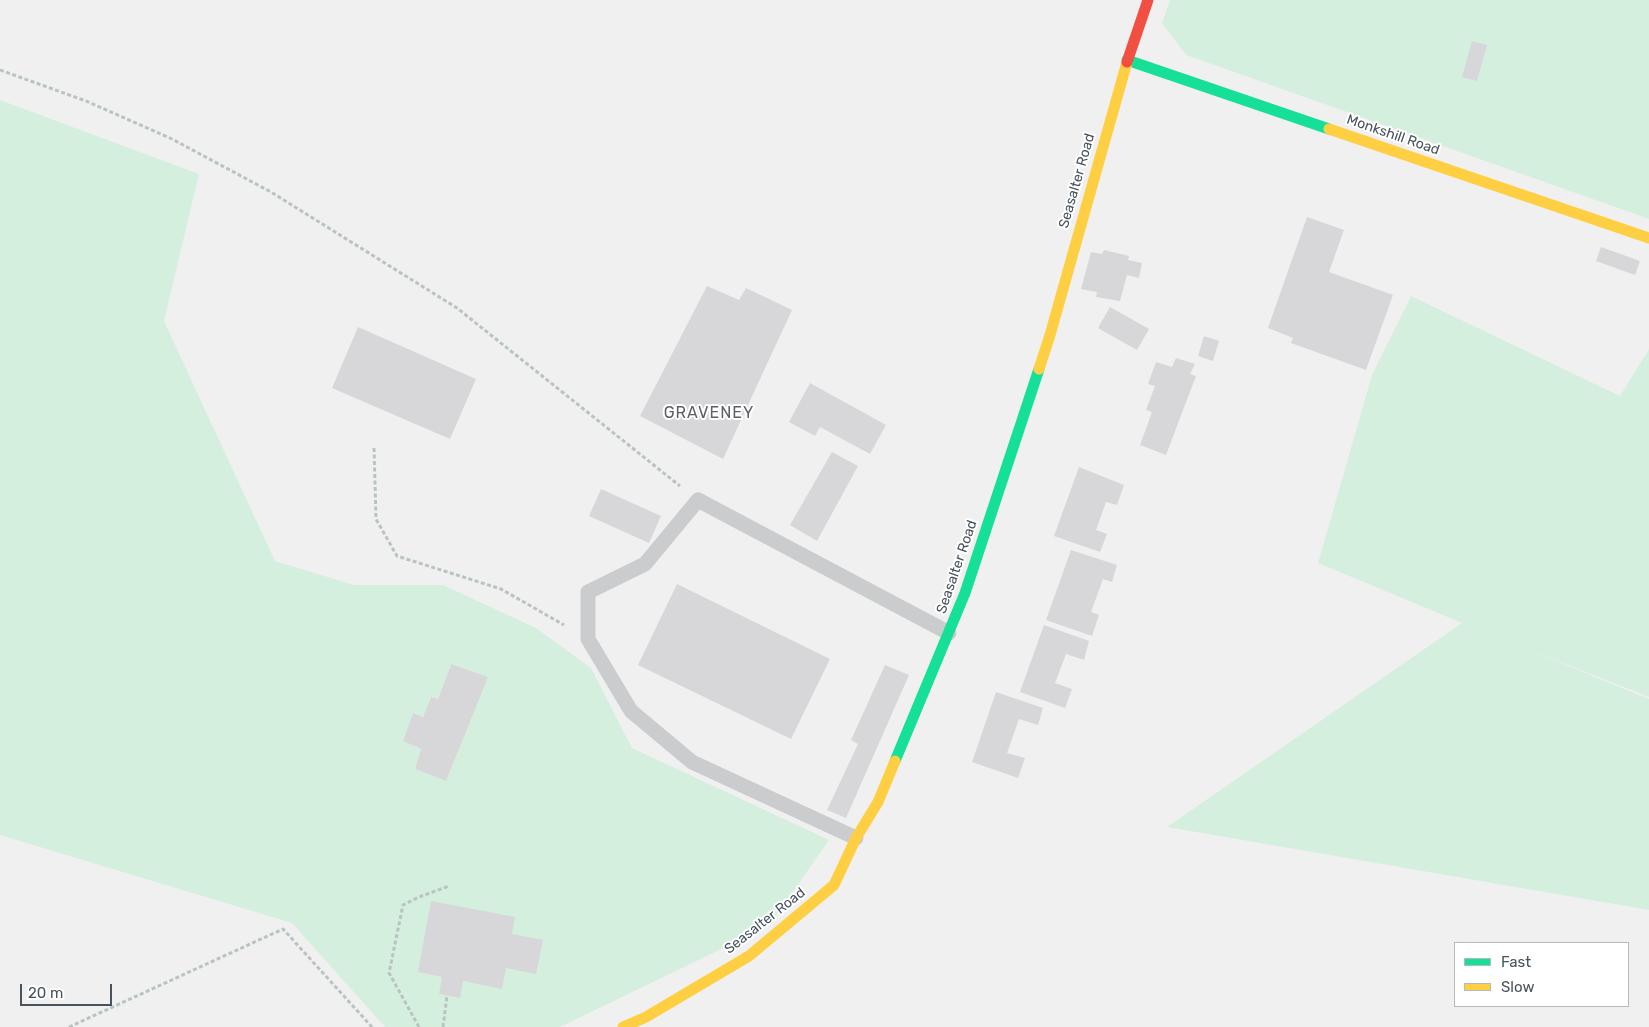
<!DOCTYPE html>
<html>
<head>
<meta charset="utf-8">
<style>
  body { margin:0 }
  #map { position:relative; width:1649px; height:1027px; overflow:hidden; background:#f1f0f0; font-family:Rubik,sans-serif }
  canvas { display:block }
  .legend { position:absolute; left:1454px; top:942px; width:175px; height:65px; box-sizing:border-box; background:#fff; border:1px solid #b5babe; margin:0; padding:6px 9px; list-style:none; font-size:15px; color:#47535d }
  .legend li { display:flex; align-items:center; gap:10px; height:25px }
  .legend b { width:25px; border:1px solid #b5babe }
  .scale { position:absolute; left:20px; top:984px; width:92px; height:22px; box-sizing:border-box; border:2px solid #47535d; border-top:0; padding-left:6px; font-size:15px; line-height:18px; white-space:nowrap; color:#47535d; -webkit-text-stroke:4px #fff; paint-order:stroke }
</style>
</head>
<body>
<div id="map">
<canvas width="1649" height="1027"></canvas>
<ul class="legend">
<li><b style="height:6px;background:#16e098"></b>Fast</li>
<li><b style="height:6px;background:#ffcf43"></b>Slow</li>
</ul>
<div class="scale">20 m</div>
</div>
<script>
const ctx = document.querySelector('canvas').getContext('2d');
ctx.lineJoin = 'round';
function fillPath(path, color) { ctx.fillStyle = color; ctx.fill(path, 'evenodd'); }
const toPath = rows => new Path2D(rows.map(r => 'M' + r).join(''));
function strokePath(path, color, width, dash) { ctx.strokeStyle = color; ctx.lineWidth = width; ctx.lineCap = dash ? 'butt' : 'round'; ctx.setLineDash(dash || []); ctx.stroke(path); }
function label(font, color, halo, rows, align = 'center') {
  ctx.font = font + ' Rubik,sans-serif'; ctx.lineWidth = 4; ctx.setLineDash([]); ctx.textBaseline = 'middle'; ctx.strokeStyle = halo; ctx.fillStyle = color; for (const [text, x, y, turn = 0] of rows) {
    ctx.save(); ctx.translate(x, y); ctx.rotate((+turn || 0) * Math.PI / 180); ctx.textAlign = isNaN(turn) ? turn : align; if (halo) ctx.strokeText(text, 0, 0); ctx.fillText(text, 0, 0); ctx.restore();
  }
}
const green = toPath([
  [1170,0,1649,0,1649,219,1186,55,1162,23],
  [0,100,199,174,164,321,275,561,354,585,443,585,536,628,591,668,632,748,829,840,769,926,560,1027,385,1027,292,923,0,835],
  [451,664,487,677,446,781,415,769,421,749,403,741,413,714,423,717,431,697,438,699],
  [1411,296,1620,396,1649,349,1649,697,1527,649,1649,699,1649,910,1167,827,1462,623,1318,563,1372,375]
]);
const building = toPath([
  [1472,41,1487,45,1477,81,1462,77],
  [1307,217,1344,230,1329,272,1393,295,1366,370,1291,343,1293,338,1268,328],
  [1601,247,1640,261,1635,275,1596,261],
  [1104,250,1129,256,1128,260,1142,263,1139,278,1127,275,1120,301,1096,297,1097,292,1081,289,1091,252,1102,254],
  [707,286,739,300,746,288,792,310,723,459,640,416],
  [1110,307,1149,329,1137,350,1098,328],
  [358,327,476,379,450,439,332,388],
  [1204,336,1219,341,1213,361,1198,356],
  [1176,358,1195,364,1190,374,1196,376,1166,455,1140,445,1152,412,1146,410,1155,386,1148,384,1156,362,1172,367],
  [810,383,886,425,870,454,820,427,815,436,789,422],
  [832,452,858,466,817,541,790,525],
  [1079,467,1124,485,1117,505,1106,502,1096,530,1107,534,1100,552,1054,536],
  [601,489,661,516,649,543,589,516],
  [1071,550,1117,565,1112,582,1103,579,1091,612,1099,615,1092,636,1046,620],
  [677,584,830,659,791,739,638,665],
  [1044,625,1089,641,1084,660,1066,654,1055,683,1072,689,1065,708,1020,692],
  [451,664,488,677,446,781,415,769,421,749,403,741,413,713,423,717,431,697,438,699],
  [885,665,909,675,846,818,827,810,858,744,851,740],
  [996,692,1043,708,1038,725,1019,719,1007,753,1025,758,1018,778,972,762],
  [431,901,515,917,512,934,543,940,536,974,506,968,502,989,463,981,460,998,439,994,442,977,418,972]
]);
const path = toPath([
  [0,70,86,101,172,139,271,192,457,308,680,486],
  [374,448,376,519,397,556,501,589,564,625],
  [69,1027,283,929,372,1027],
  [419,1027,389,973,403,905,419,897,449,886],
  [443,1027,447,996]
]);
const lane = toPath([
  [856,838,692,762,631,711,588,639,588,592,645,564,698,500,949,633]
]);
const fast = toPath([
  [1127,60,1329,129],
  [895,761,965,593,1039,369]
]);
const slow = toPath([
  [1329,129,1649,238],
  [1039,369,1050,335,1127,62],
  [623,1027,646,1017,749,956,834,885,856,838,878,802,895,761]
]);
const jam = toPath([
  [1127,62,1148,0]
]);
const streetNames = [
  ["Monkshill Road",1393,135,19],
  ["Seasalter Road",1077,181,-74],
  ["Seasalter Road",957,567,-71],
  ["Seasalter Road",765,921,-38]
];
const quarterNames = [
  ["GRAVENEY",709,413]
];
fillPath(green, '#d5efdf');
fillPath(building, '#d7d7d9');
strokePath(path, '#b8c4c0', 3, [4, 2.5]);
strokePath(lane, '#caccce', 15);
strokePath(fast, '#16e098', 11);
strokePath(slow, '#ffcf43', 11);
strokePath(jam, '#f24e42', 11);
label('14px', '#47535d', '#fff', streetNames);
ctx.letterSpacing = '1px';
label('16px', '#5c6064', '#fff', quarterNames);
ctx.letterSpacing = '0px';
</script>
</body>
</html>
